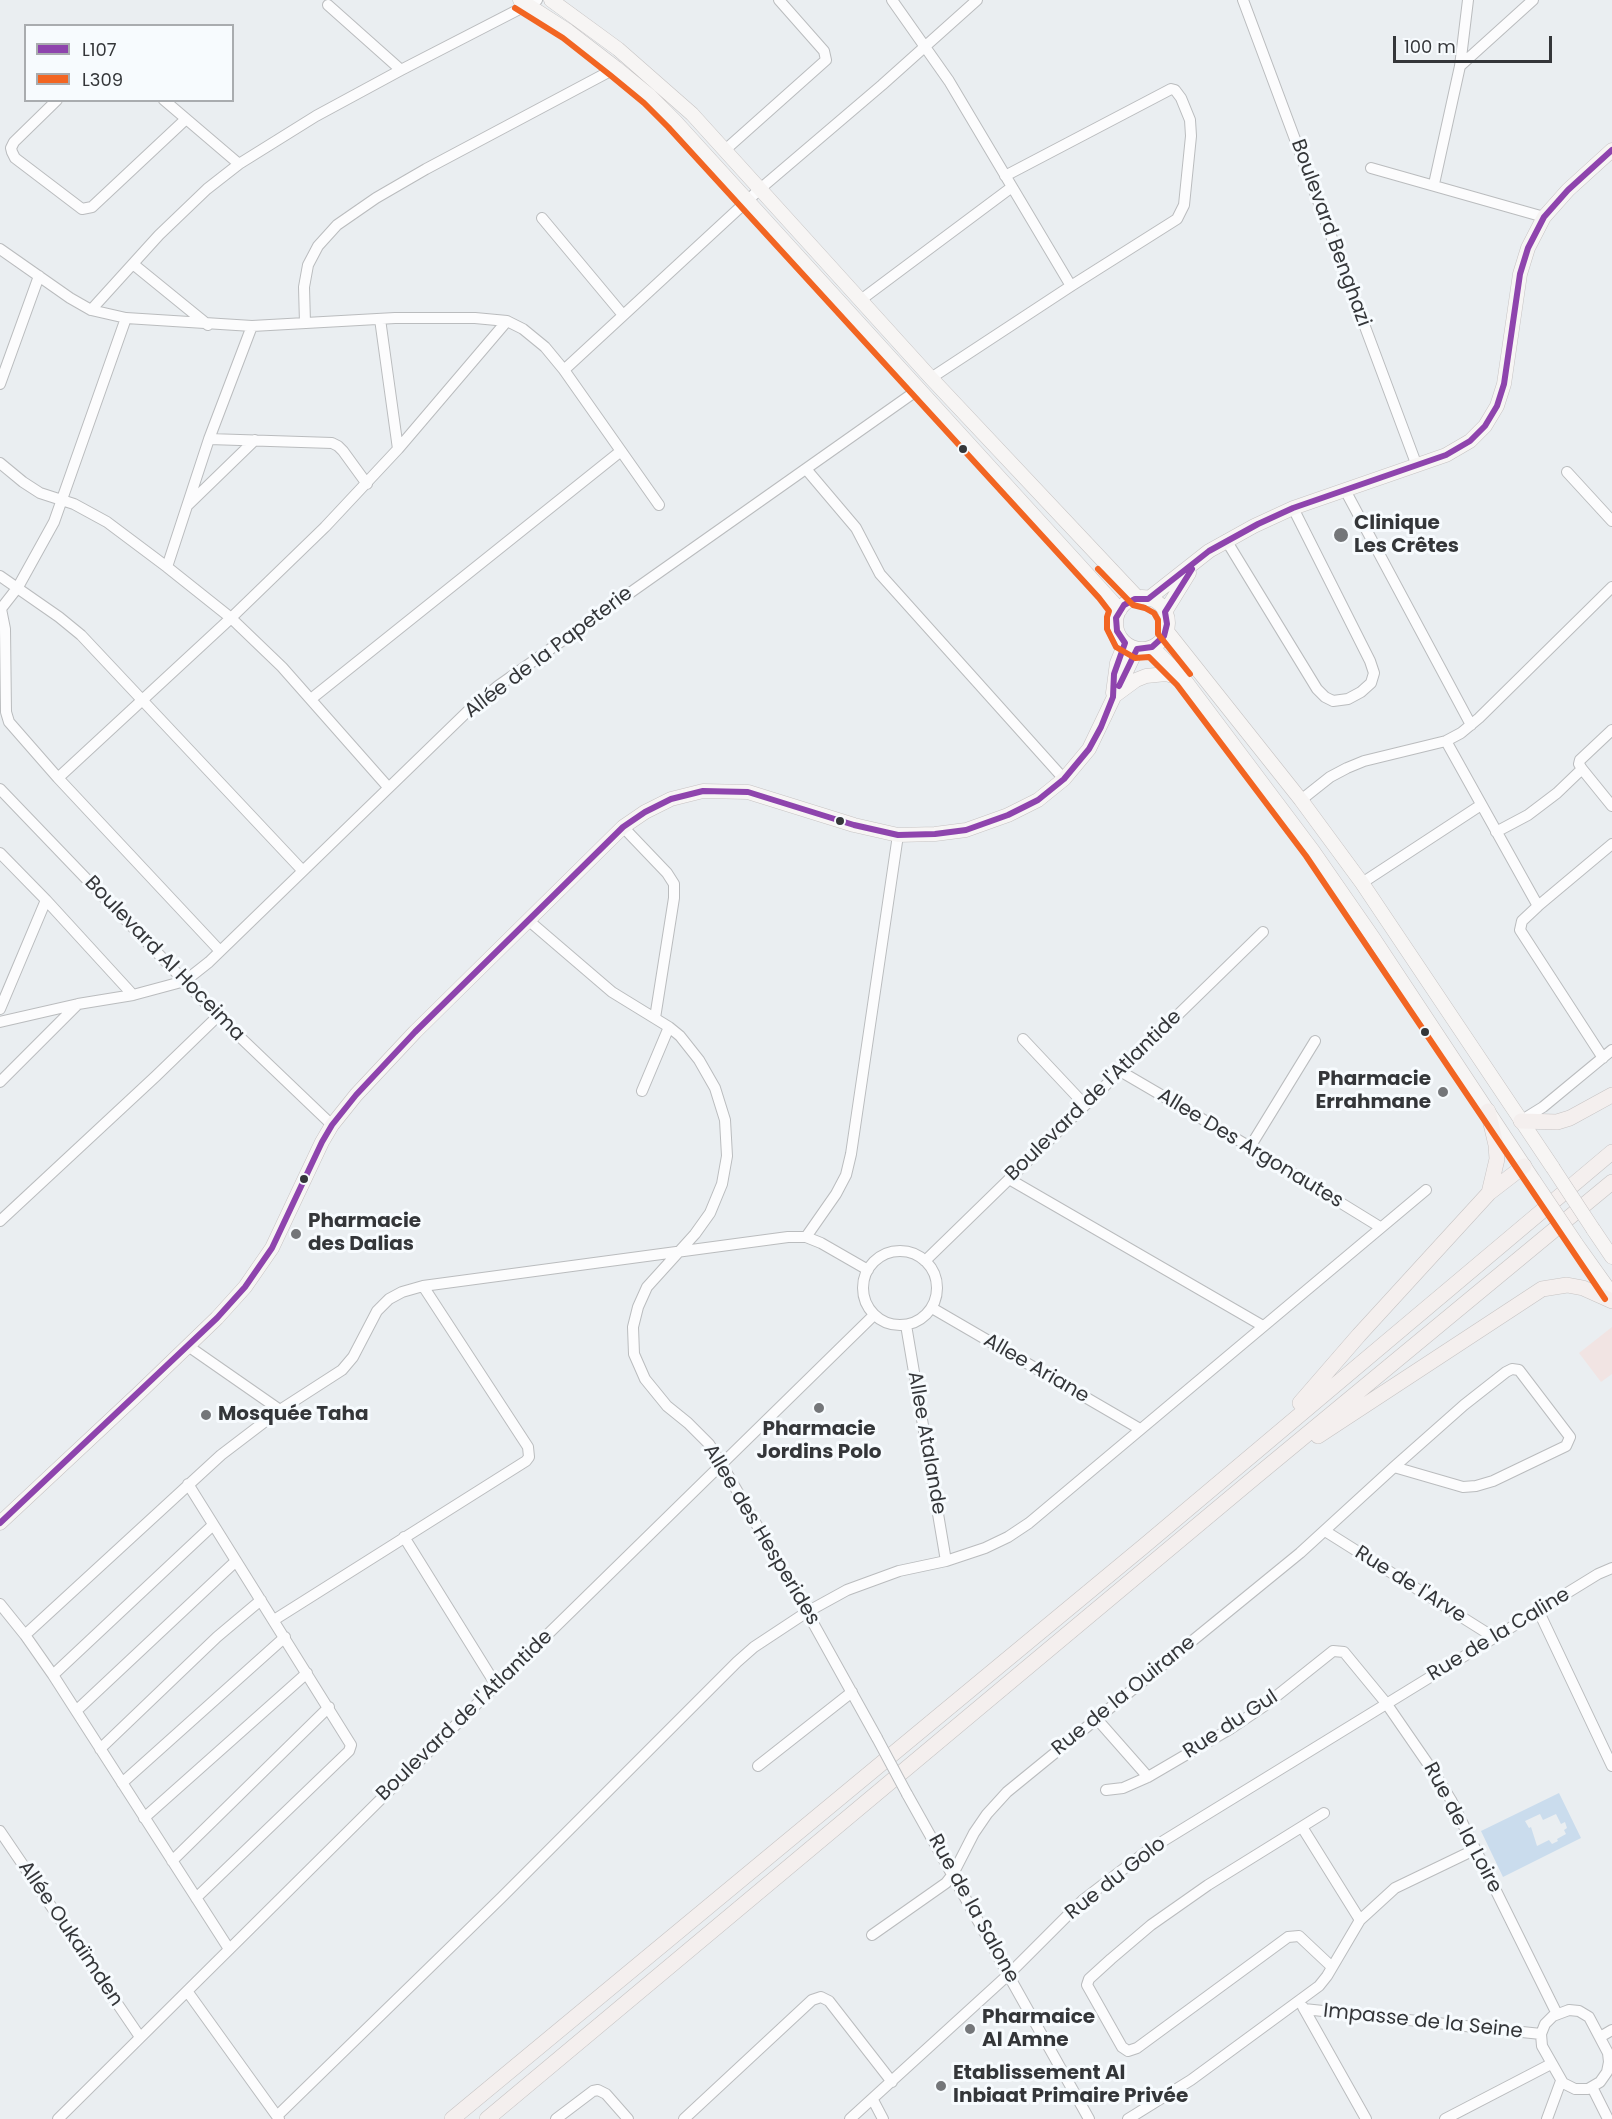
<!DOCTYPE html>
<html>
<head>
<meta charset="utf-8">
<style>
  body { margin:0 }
  #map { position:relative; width:1612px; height:2119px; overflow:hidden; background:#eaeef1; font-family:Poppins,sans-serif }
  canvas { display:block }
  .legend { position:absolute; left:24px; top:24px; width:210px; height:78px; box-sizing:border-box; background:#f7fbfe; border:2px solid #a9acaf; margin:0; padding:8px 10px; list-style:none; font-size:18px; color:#343639 }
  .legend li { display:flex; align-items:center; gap:12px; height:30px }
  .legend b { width:30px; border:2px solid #a9acaf }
  .scale { position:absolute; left:1393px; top:36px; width:159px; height:27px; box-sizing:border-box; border:3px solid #343639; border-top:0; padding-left:8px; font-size:18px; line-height:21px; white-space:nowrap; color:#343639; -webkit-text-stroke:4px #f7fbfe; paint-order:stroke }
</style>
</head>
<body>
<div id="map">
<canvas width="1612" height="2119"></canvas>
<ul class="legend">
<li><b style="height:8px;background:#8e44ad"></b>L107</li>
<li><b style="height:8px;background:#f26522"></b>L309</li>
</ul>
<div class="scale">100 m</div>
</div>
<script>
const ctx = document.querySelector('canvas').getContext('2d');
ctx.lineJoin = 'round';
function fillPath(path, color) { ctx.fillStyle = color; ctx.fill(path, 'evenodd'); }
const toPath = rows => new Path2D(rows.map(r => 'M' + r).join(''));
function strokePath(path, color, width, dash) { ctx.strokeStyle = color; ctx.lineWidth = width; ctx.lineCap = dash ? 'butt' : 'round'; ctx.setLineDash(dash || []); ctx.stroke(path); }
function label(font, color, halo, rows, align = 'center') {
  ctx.font = font + ' Poppins,sans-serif'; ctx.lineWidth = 6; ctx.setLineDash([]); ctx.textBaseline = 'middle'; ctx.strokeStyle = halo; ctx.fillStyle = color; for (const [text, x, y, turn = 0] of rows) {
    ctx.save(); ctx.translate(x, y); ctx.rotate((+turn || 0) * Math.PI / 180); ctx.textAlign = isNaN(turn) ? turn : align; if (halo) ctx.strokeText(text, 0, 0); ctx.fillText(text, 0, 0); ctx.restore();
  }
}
const commercial = toPath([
  [1612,1327,1612,1374,1601,1382,1579,1353]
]);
const green = toPath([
  [1559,1793,1581,1838,1503,1877,1481,1831],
  [1540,1814,1543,1820,1556,1814,1561,1824,1565,1822,1567,1828,1564,1830,1566,1834,1557,1839,1558,1841,1552,1844,1549,1840,1537,1846,1531,1827,1529,1828,1525,1821]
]);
const minor = toPath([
  [892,0,949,81,1071,286],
  [1243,0,1417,466],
  [328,5,401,70],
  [1460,66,1468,0],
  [57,100,14,142,11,148,12,152,15,158,82,209,92,207,186,119],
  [164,100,239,164],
  [725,150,826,60,824,51,779,0],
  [1371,168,1544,217],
  [1434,184,1460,66,1533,0],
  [542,218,623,315],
  [0,249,70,298,91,310,126,318,252,326,395,318,475,318,507,321,523,329,545,347,564,370,659,505],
  [133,264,208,325],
  [862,299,1012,187],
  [91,310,159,235,207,189,239,164,316,116,401,70,537,0],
  [380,319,398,449],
  [305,323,304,287,308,265,318,246,337,225,376,198,426,169,616,68],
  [564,370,760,189,882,85,977,0],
  [931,378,1071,286,1177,219,1184,205,1191,136,1190,120,1181,98,1175,90,1171,89,1005,176],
  [0,384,39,276],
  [209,439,332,443,338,446,343,451,367,484],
  [0,463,23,482,40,493,74,504,107,522,167,567,231,618,282,667,388,787],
  [806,469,856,528,880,574,1064,779],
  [1567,472,1612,521],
  [1345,490,1471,725],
  [188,505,255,440],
  [1226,540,1317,689,1325,697,1333,701,1348,699,1361,692,1371,683,1374,673,1370,661,1293,508],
  [167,567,209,439,252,326],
  [0,576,59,617,81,635,302,870],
  [1,609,5,629,6,712,9,722,58,778,220,951],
  [0,610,18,587,54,522,126,318],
  [311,699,621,451],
  [1612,730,1580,760,1579,764,1582,769,1612,806],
  [1446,741,1538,906],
  [58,778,231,618,325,527,398,449,507,321],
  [0,789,218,1016,332,1125],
  [1301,800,1330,777,1347,768,1364,761,1446,741,1461,733,1479,718,1612,587],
  [623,827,667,873,674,884,674,898,655,1018],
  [1496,832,1528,815,1557,793,1582,769],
  [0,853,46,900,133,995],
  [1362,883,1481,805],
  [528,920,612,992,669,1027,680,1036,699,1060,715,1088,725,1120,727,1156,722,1184,710,1213,695,1234,647,1287,638,1307,633,1327,634,1354,645,1379,667,1406,688,1423,709,1444,721,1463,807,1612,877,1738],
  [0,1009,46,900],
  [0,1022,78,1004,133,995,185,981,209,962,470,709,498,686,919,389],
  [1023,1039,1085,1105],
  [1603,1058,1520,930,1522,921,1538,906,1612,844],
  [1120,1071,1250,1147,1380,1227],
  [0,1082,78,1004],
  [642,1091,669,1027],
  [1522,1120,1543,1107,1612,1050],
  [1250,1147,1315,1041],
  [1009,1179,1263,1326],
  [0,1221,156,1076,218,1016],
  [806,1237,836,1194,846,1175,851,1154,898,835],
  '863 1288a37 37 0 1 1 74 0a37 37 0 1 1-74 0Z',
  [925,1261,1263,932],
  [932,1308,1140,1429],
  [906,1325,946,1561],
  [188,1346,280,1410],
  [188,1484,351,1745,349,1751,196,1898],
  [1325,1531,1495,1638],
  [404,1537,496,1685],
  [0,1604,25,1635,53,1675,229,1949],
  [1539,1612,1612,1766],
  [274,1620,526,1461,529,1457,528,1447,423,1286],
  [25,1635,221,1455,280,1410,342,1370,353,1357,377,1311,389,1299,402,1292,423,1286,788,1237,806,1237,821,1243,868,1270],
  [53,1675,213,1525],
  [76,1711,236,1561],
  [1096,1718,1148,1777],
  [100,1749,217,1637,261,1600],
  [758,1766,852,1692],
  [122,1783,285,1637],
  [1106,1790,1123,1788,1148,1777,1230,1729,1264,1706,1333,1651,1344,1652,1386,1703,1437,1777,1451,1800,1557,2014],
  [907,1794,1089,2119],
  [1324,1813,1208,1885,1151,1925,1111,1959,1089,1979,1087,1985,1122,2047,1128,2051,1137,2048,1288,1937,1299,1936,1332,1967],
  [144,1818,307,1673],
  [1302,1827,1360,1920],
  [0,1831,140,2037],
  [172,1861,329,1707],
  [872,1935,946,1883,953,1874,974,1833,987,1814,1007,1792,1300,1553,1394,1467,1464,1405,1506,1372,1512,1369,1519,1370,1570,1437,1566,1446,1493,1481,1476,1486,1463,1487,1394,1467],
  [187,1991,279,2119],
  [1303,2007,1366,2119],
  [1304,2009,1541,2034],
  [1569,2010,1579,2011,1589,2017,1608,2053,1609,2062,1607,2072,1600,2082,1588,2089,1575,2089,1563,2083,1542,2046,1541,2034,1545,2024,1553,2016,1569,2010],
  [1600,2037,1612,2030],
  [1592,2087,1608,2119],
  [873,2100,883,2119],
  [277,2116,501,1898,737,1662,754,1647,807,1612,847,1590,899,1571,946,1561,985,1548,1008,1537,1029,1523,1426,1190],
  [58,2119,496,1685,874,1315],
  [556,2119,593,2091,598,2090,606,2094,628,2119],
  [684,2119,812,2000,821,1997,829,2001,892,2082],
  [850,2119,1009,1974,1083,1900,1147,1851,1598,1574,1612,1568],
  [1128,2119,1191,2080,1319,1986,1327,1976,1360,1920,1395,1888,1474,1850],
  [1445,2119,1551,2064],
  [1547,2119,1561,2081]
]);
const major = toPath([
  [520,0,568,31,616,68,650,96,675,121,1120,610],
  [551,0,618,49,692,114,931,378,1138,598],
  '1116 623a26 26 0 1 1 52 0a26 26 0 1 1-52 0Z',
  [1148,599,1209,551,1254,526,1293,508,1446,455,1470,441,1485,426,1497,406,1504,384,1520,274,1528,248,1544,217,1568,190,1612,150],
  [1165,612,1189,573],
  [1166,630,1301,800,1362,883,1553,1168],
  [1152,647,1184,679,1313,851,1374,939,1534,1181],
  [1113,693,1117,663,1125,643],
  [1117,694,1136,680,1146,676,1166,674,1184,679],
  [1593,1229,1612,1257],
  [1575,1242,1612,1294],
  [0,1523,138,1394,217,1318,245,1287,272,1248,322,1142,332,1125,356,1095,415,1032,623,827,645,812,671,799,703,791,748,792,854,825,898,835,935,834,966,830,1008,815,1038,800,1064,779,1089,749,1137,649]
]);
const highway = toPath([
  [1521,1121,1557,1122,1570,1118,1612,1095],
  [1489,1193,1524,1166],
  [1300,1403,1359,1335,1489,1193,1497,1159,1496,1145,1488,1111],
  [1318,1436,1542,1289,1567,1285,1583,1288,1612,1301],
  [452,2119,1144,1546,1612,1152],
  [487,2119,1254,1478,1612,1182]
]);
const minorBridge = toPath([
  [877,1738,907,1794]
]);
const majorBridge = toPath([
  [1553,1168,1593,1229],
  [1534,1181,1575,1242]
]);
const bus1 = toPath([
  [1119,686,1137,649,1152,647,1164,636,1167,624,1165,612,1192,569],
  [0,1523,217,1318,245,1287,272,1248,322,1142,332,1125,356,1095,415,1032,623,827,645,812,671,799,703,791,748,792,854,825,898,835,935,834,966,830,1008,815,1038,800,1064,779,1089,749,1101,727,1113,697,1114,674,1125,643,1117,631,1116,618,1124,605,1135,599,1148,599,1209,551,1258,524,1293,508,1446,455,1470,441,1485,426,1497,406,1504,384,1520,274,1528,248,1544,217,1568,190,1612,150]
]);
const bus2 = toPath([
  [515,8,563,38,610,75,644,103,668,127,1099,598,1109,611,1107,617,1107,629,1116,647,1135,658,1149,657,1177,685,1306,856,1605,1299],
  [1098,569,1133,605,1145,608,1154,613,1158,620,1158,634,1190,674]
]);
const markers = [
  [963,449,5,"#343639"],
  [1341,535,8,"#747679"],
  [840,821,5,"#343639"],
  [1425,1032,5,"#343639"],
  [1443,1092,6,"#747679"],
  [304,1179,5,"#343639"],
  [296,1234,6,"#747679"],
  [819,1408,6,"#747679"],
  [206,1415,6,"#747679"],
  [970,2029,6,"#747679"],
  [941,2086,6,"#747679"]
];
const streetNames = [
  ["Boulevard Benghazi",1330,233,70],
  ["Allée de la Papeterie",549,653,-37],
  ["Boulevard Al Hoceima",164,959,46],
  ["Boulevard de l'Atlantide",1094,1096,-44],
  ["Allee Des Argonautes",1250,1149,31],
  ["Allee Ariane",1036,1369,30],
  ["Allee Atalande",926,1443,80],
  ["Allee des Hesperides",761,1535,59],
  ["Rue de l'Arve",1410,1585,32],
  ["Rue de la Caline",1499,1635,-31],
  ["Rue de la Ouirane",1124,1696,-39],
  ["Boulevard de l'Atlantide",465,1716,-44],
  ["Rue du Gul",1231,1725,-33],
  ["Rue de la Loire",1462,1828,62],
  ["Rue du Golo",1116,1879,-38],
  ["Rue de la Salone",973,1909,61],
  ["Allée Oukaïmden",70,1934,56],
  ["Impasse de la Seine",1423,2022,6]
];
const poiNames = [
  ["Clinique",1354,524],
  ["Les Crêtes",1354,547],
  ["Pharmacie",1431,1080,"right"],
  ["Errahmane",1431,1103,"right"],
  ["Pharmacie",308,1222],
  ["des Dalias",308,1245],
  ["Mosquée Taha",218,1415],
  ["Pharmacie",819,1430,"center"],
  ["Jordins Polo",819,1453,"center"],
  ["Pharmaice",982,2018],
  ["Al Amne",982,2041],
  ["Etablissement Al",953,2074],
  ["Inbiaat Primaire Privée",953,2097]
];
fillPath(commercial, '#f1e4e3');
fillPath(green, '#cadced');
strokePath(minor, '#babcbe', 12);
strokePath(major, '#c6c3c3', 15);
strokePath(highway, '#c6c3c3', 16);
strokePath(minor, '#fcfcfd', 10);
strokePath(major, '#f7f5f4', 14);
strokePath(highway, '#f4efee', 15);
strokePath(minorBridge, '#babcbe', 12, []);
strokePath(majorBridge, '#c6c3c3', 15, []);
strokePath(minorBridge, '#fcfcfd', 10);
strokePath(majorBridge, '#f7f5f4', 14);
strokePath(bus1, '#8e44ad', 6);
strokePath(bus2, '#f26522', 6);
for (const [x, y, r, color] of markers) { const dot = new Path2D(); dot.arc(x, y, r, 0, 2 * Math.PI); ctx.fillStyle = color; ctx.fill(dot); strokePath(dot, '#f7fbfe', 2); }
label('20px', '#343639', '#f7fbfe', streetNames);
label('bold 20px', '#343639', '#f7fbfe', poiNames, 'left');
</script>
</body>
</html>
